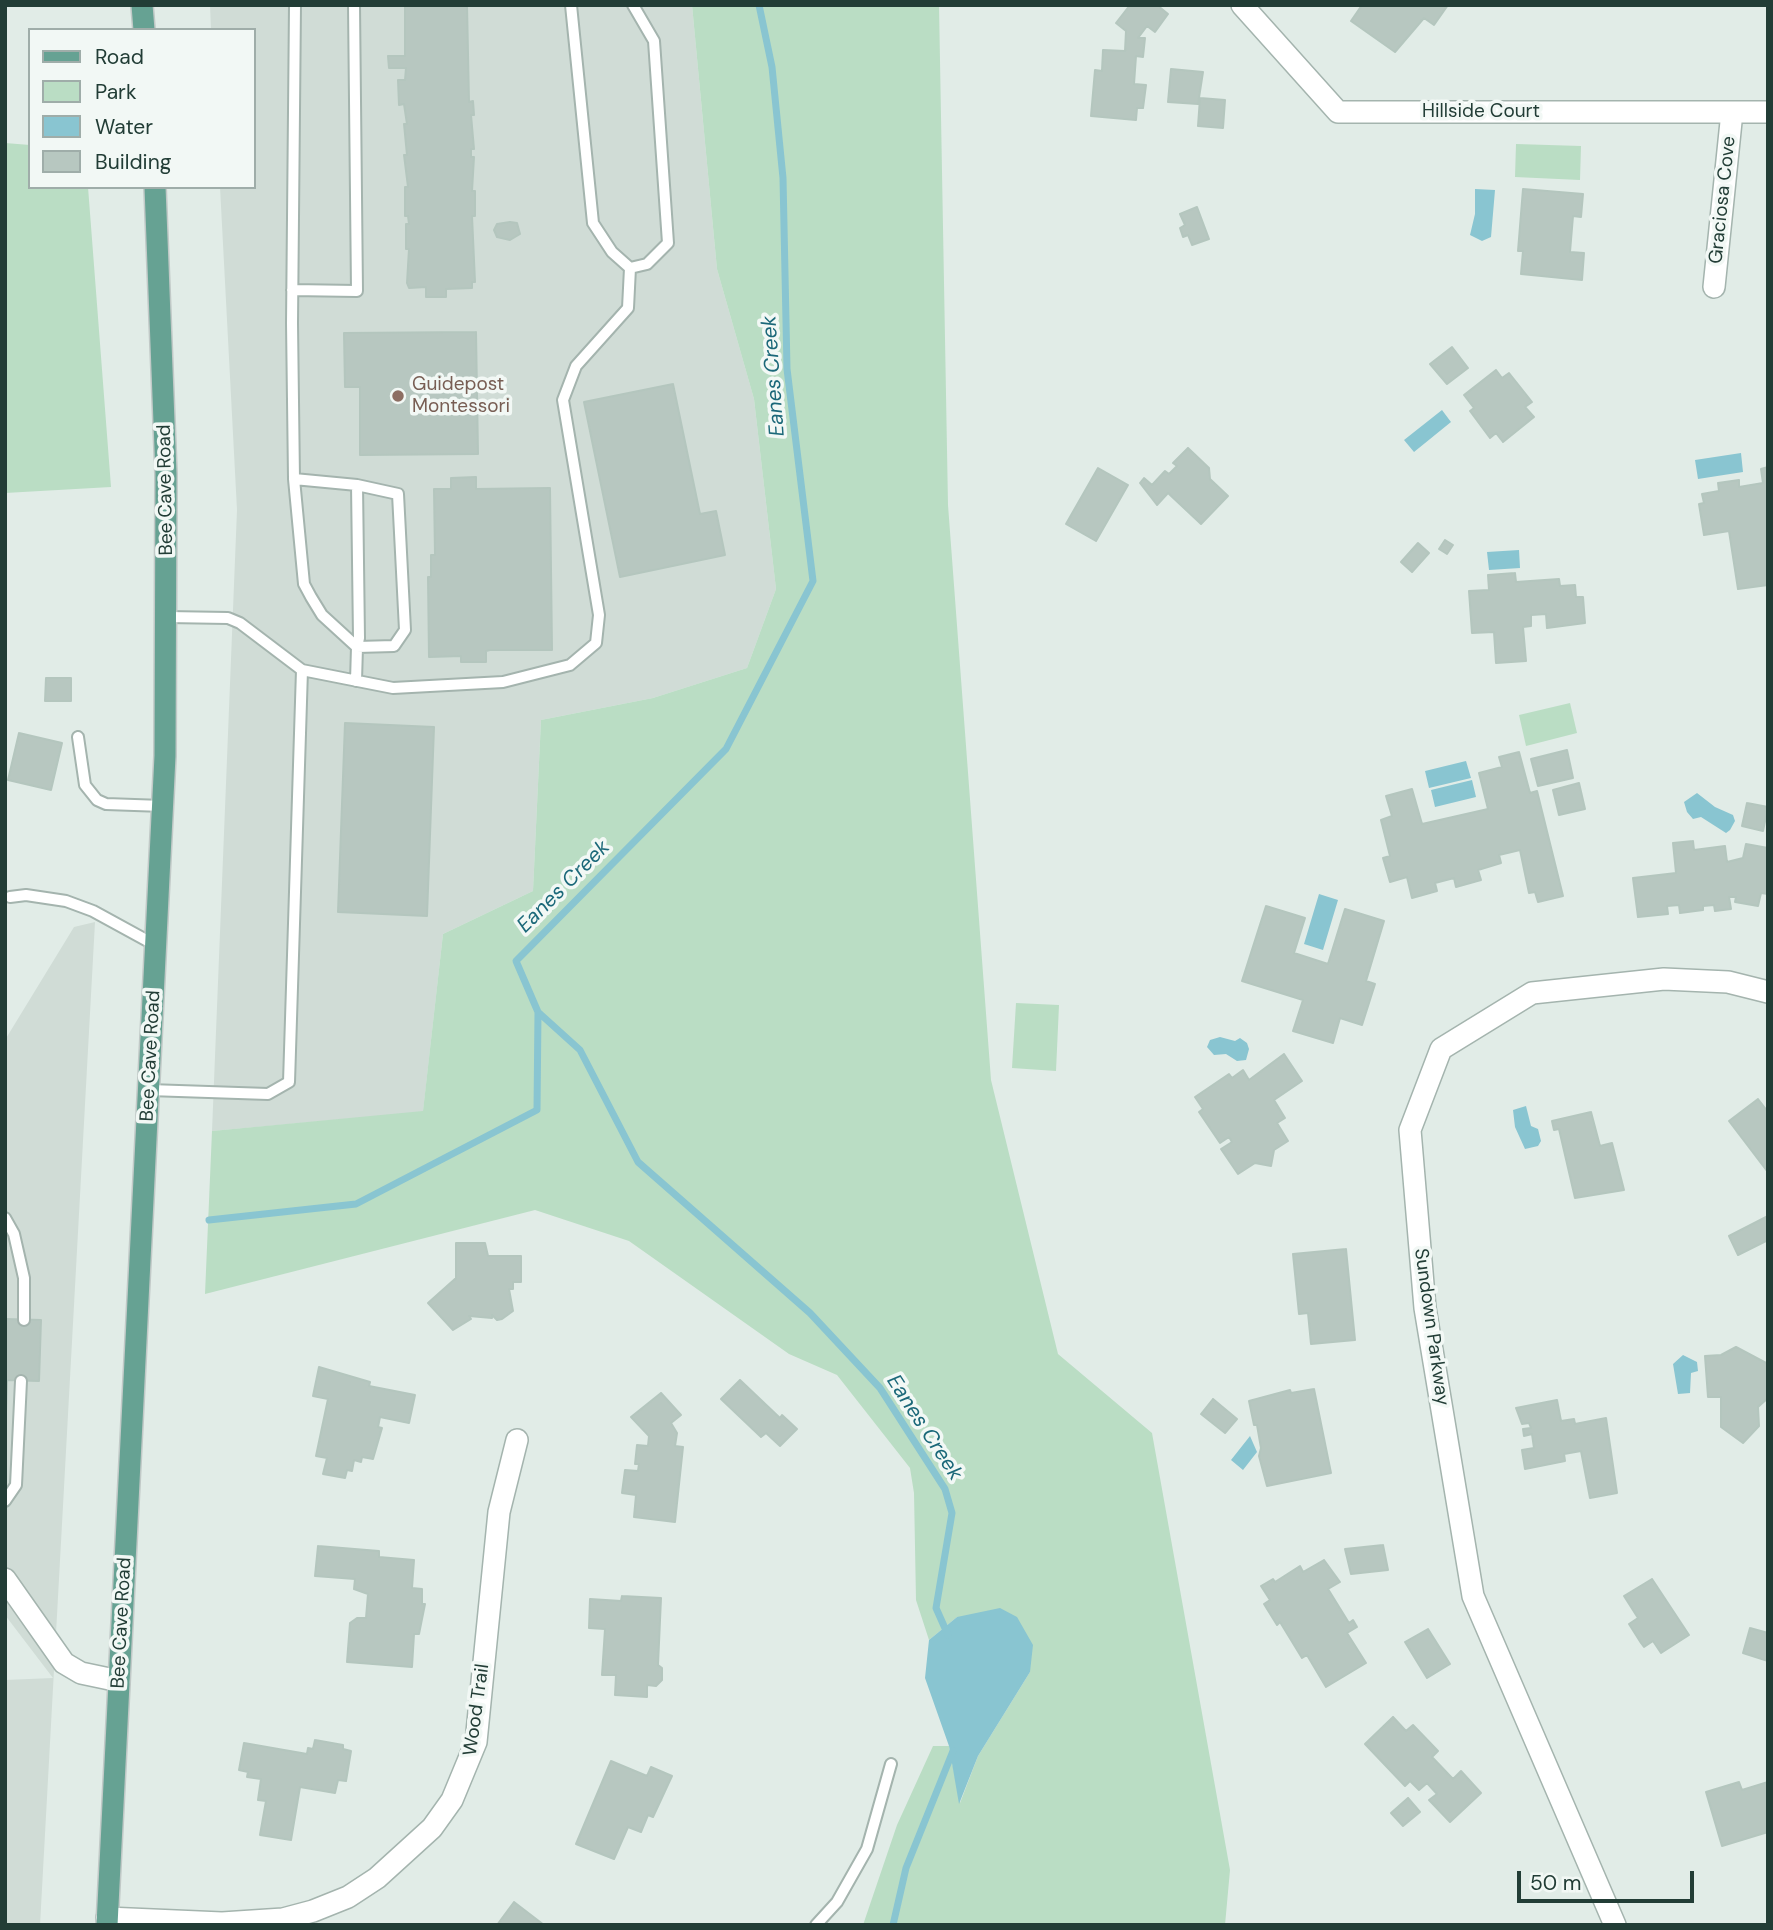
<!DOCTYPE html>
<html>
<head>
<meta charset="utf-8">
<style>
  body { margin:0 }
  #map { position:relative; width:1773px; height:1930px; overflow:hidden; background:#e1ece7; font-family:"DM Sans",sans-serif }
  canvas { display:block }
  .frame { position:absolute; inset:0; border:7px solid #223d36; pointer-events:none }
  .legend { position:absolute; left:28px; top:28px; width:228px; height:161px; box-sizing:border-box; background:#f2f8f5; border:2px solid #9fada9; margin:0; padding:9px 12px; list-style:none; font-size:21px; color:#223d36 }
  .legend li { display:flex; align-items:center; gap:14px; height:35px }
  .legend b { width:35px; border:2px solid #9fada9 }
  .scale { position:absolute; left:1517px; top:1871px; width:177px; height:32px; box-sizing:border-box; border:4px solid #223d36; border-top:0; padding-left:9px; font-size:21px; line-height:24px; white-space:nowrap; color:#223d36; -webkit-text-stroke:5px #f2f8f5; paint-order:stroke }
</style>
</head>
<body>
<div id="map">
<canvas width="1773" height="1930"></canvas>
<div class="frame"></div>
<ul class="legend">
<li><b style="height:9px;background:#66a293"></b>Road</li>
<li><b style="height:19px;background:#baddc4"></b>Park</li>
<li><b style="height:19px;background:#89c5d1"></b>Water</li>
<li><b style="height:19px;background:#b7c7c0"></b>Building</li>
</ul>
<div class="scale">50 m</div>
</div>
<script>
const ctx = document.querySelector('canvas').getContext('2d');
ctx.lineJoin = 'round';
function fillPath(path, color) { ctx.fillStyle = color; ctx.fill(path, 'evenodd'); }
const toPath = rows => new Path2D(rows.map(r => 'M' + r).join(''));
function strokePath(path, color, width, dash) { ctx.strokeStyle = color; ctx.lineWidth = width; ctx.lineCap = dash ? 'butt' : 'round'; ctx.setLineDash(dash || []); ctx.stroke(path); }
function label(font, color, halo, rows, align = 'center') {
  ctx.font = font + ' "DM Sans",sans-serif'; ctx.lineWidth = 7; ctx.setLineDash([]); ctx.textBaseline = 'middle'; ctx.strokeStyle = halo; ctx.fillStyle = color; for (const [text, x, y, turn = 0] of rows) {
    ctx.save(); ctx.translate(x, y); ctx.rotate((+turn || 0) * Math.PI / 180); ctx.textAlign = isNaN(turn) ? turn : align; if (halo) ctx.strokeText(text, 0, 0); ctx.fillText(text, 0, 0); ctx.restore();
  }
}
const built = toPath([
  [210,5,692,5,717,269,754,399,776,589,747,668,653,698,541,720,533,891,443,934,423,1112,212,1131,237,510,220,187,254,187,254,30,211,30],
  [95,922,40,1925,5,1925,5,1680,53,1678,5,1615,5,1040,74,927]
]);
const green = toPath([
  [692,5,939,5,948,505,991,1080,1058,1354,1152,1433,1230,1870,1225,1925,863,1925,897,1825,933,1746,949,1746,960,1803,978,1756,1030,1672,957,1617,929,1640,916,1600,914,1493,910,1468,837,1375,789,1354,629,1241,535,1210,205,1294,212,1131,423,1111,443,934,533,891,541,720,653,698,747,668,776,589,754,399,717,269],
  [5,143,30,145,30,187,88,187,111,487,5,493],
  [1516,144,1581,146,1580,180,1515,177],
  [1570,703,1577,733,1526,746,1519,715],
  [1016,1003,1059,1005,1056,1071,1012,1068]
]);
const water = toPath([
  [1475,189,1495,190,1491,237,1482,241,1470,235,1475,214],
  [1442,410,1451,422,1414,452,1404,440],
  [1741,453,1743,472,1698,479,1695,460],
  [1519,550,1520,568,1489,570,1487,552],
  [1466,761,1471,778,1429,788,1425,771],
  [1472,780,1476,797,1435,807,1431,790],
  [1697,793,1715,807,1733,815,1735,821,1730,830,1726,833,1701,817,1693,819,1687,812,1684,802],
  [1319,894,1338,900,1323,950,1304,944],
  [1220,1037,1235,1041,1240,1038,1247,1043,1249,1049,1246,1060,1237,1061,1226,1054,1214,1055,1207,1047,1210,1040],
  [1526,1106,1531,1126,1538,1129,1541,1141,1538,1146,1525,1149,1515,1127,1513,1110],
  [1683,1355,1697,1362,1698,1371,1691,1373,1690,1393,1678,1394,1673,1364],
  [1250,1436,1257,1452,1243,1470,1231,1460],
  [1000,1608,1017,1617,1033,1645,1030,1672,978,1756,959,1804,949,1746,925,1678,929,1640,957,1617]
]);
const stream = toPath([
  [759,5,772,67,783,178,787,369,813,581,726,749,516,961,538,1012,580,1050,638,1162,810,1313,880,1388,945,1489,952,1513,936,1608,948,1635],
  [209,1220,356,1204,537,1110,538,1012],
  [893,1925,906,1868,953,1751]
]);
const building = toPath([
  [405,5,467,5,469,102,473,101,474,115,471,115,474,149,471,149,471,157,474,157,472,191,475,191,475,216,472,216,475,282,472,282,472,288,446,289,446,297,426,297,426,287,409,288,407,283,409,249,406,249,406,224,409,224,408,216,405,216,405,187,408,187,404,155,407,155,404,124,407,124,404,104,399,105,398,80,405,80,406,68,389,68,388,56,405,56,405,5],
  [1130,5,1157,5,1168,14,1155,32,1147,26,1138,38,1145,38,1143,57,1136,56,1134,84,1146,85,1143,108,1137,108,1136,120,1091,116,1095,70,1102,71,1103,50,1125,51,1126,31,1116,23,1130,5],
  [1362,5,1448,5,1434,25,1424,18,1395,52,1351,21,1362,5],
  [1171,69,1203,72,1198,104,1168,102,1171,69],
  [1200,98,1225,100,1223,128,1198,126,1200,98],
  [1523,189,1583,194,1581,217,1573,216,1570,252,1584,253,1582,280,1521,274,1523,251,1518,251,1523,189],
  [1197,207,1209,239,1192,245,1188,235,1183,237,1180,228,1185,225,1180,214,1197,207],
  [510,222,517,223,520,234,510,240,497,237,494,230,497,224,510,222],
  [476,332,478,454,360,455,360,387,345,387,344,333,476,332],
  [1452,347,1468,368,1447,384,1430,364,1452,347],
  [1496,370,1502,378,1509,373,1532,402,1525,407,1534,417,1503,442,1496,433,1490,438,1470,411,1474,408,1464,395,1496,370],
  [673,384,700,514,716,511,725,555,620,577,584,402,673,384],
  [1188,448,1209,468,1210,479,1228,496,1201,524,1168,493,1157,505,1140,483,1144,478,1152,485,1165,471,1169,474,1177,466,1173,463,1188,448],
  [1768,467,1768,585,1738,589,1729,531,1704,535,1699,504,1704,503,1702,494,1719,491,1718,483,1739,480,1739,487,1763,483,1761,469,1768,467],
  [1098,468,1128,485,1096,541,1066,524,1098,468],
  [476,477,476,489,550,488,552,650,490,650,486,651,486,662,461,662,461,656,429,657,428,577,431,577,431,555,435,555,434,489,451,489,451,478,476,477],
  [1445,540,1453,545,1447,554,1439,549,1445,540],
  [1418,543,1429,553,1412,572,1401,562,1418,543],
  [1515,573,1516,582,1559,579,1560,586,1575,585,1576,597,1583,597,1585,623,1547,628,1546,614,1531,615,1531,626,1523,627,1526,661,1496,663,1494,632,1472,633,1469,591,1489,590,1488,575,1515,573],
  [46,678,71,678,71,701,45,701,46,678],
  [345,723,434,727,427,916,338,912,345,723],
  [19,733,62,743,51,790,8,780,19,733],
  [1567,750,1573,778,1538,786,1531,759,1567,750],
  [1519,752,1530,793,1537,791,1563,896,1538,902,1535,892,1529,893,1520,850,1499,855,1501,863,1478,870,1481,880,1456,887,1454,878,1435,883,1437,891,1412,898,1407,877,1390,882,1383,858,1390,856,1381,820,1392,816,1386,796,1412,789,1422,824,1488,809,1479,773,1502,767,1499,757,1519,752],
  [1579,783,1585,809,1559,815,1553,790,1579,783],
  [1747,803,1768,807,1763,831,1742,826,1747,803],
  [1693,841,1694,850,1725,846,1727,862,1743,858,1746,844,1768,848,1768,894,1761,893,1758,906,1735,902,1736,897,1729,897,1731,909,1715,911,1714,905,1703,906,1703,910,1680,913,1679,905,1667,906,1668,914,1638,917,1633,878,1676,873,1673,843,1693,841],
  [1266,906,1305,918,1294,953,1328,964,1345,909,1384,921,1366,981,1375,984,1362,1025,1340,1018,1333,1043,1293,1031,1303,1000,1242,981,1266,906],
  [1284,1054,1302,1081,1274,1100,1285,1118,1277,1123,1288,1141,1274,1150,1271,1166,1255,1163,1238,1174,1221,1149,1232,1142,1229,1137,1220,1143,1199,1112,1203,1109,1195,1097,1229,1074,1232,1078,1243,1070,1249,1080,1284,1054],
  [1758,1099,1768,1112,1767,1171,1729,1121,1758,1099],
  [1591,1112,1600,1146,1612,1143,1624,1190,1575,1198,1559,1129,1554,1130,1552,1121,1591,1112],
  [1768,1216,1768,1240,1738,1255,1729,1236,1768,1216],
  [456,1243,485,1243,488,1256,521,1256,521,1282,513,1282,513,1289,509,1289,513,1311,502,1319,497,1320,492,1315,492,1318,469,1316,471,1319,453,1330,428,1303,456,1278,456,1243],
  [1346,1249,1355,1340,1311,1344,1308,1313,1299,1314,1293,1254,1346,1249],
  [5,1319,41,1320,39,1381,7,1380,6,1412,5,1319],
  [1736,1347,1768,1364,1768,1398,1758,1407,1759,1426,1743,1443,1721,1427,1721,1397,1708,1397,1705,1356,1721,1355,1736,1347],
  [319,1367,370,1382,369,1386,415,1395,409,1423,380,1417,378,1427,382,1428,373,1459,362,1457,361,1462,354,1460,352,1471,347,1470,345,1478,323,1474,327,1458,316,1456,328,1399,313,1396,319,1367],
  [740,1380,780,1418,782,1415,797,1429,780,1446,766,1433,761,1437,721,1399,740,1380],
  [1314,1389,1331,1473,1267,1486,1259,1456,1261,1448,1257,1425,1254,1425,1249,1401,1290,1390,1291,1393,1314,1389],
  [661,1393,681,1415,671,1423,677,1433,675,1446,683,1447,675,1522,634,1517,636,1495,622,1493,625,1470,638,1471,639,1464,635,1464,637,1445,648,1446,649,1436,631,1417,661,1393],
  [1213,1399,1237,1419,1225,1433,1201,1414,1213,1399],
  [1557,1400,1561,1421,1574,1419,1575,1424,1606,1418,1617,1493,1590,1498,1581,1451,1564,1454,1565,1461,1525,1469,1522,1450,1534,1448,1532,1434,1524,1436,1523,1429,1531,1428,1529,1423,1522,1424,1516,1408,1557,1400],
  [1383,1545,1388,1570,1351,1574,1345,1549,1383,1545],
  [318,1546,379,1551,379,1557,414,1560,412,1588,422,1589,422,1604,425,1604,419,1634,414,1634,412,1667,347,1662,350,1623,357,1618,366,1618,368,1594,354,1589,355,1579,315,1576,318,1546],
  [1324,1560,1340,1582,1328,1589,1349,1623,1353,1620,1357,1627,1347,1633,1366,1663,1326,1687,1307,1655,1302,1658,1280,1622,1277,1625,1264,1604,1270,1600,1261,1586,1273,1579,1275,1582,1300,1566,1303,1572,1324,1560],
  [1652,1579,1689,1635,1661,1653,1653,1641,1644,1647,1641,1643,1629,1624,1638,1618,1624,1596,1652,1579],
  [622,1596,661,1598,658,1665,662,1668,662,1680,656,1686,647,1685,647,1697,615,1695,616,1675,602,1675,605,1629,589,1628,590,1599,621,1601,622,1596],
  [1750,1628,1768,1633,1768,1661,1743,1653,1750,1628],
  [1428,1629,1450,1664,1427,1678,1405,1642,1428,1629],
  [1393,1717,1406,1731,1413,1725,1438,1751,1432,1757,1453,1779,1461,1771,1481,1793,1450,1822,1429,1800,1437,1794,1427,1783,1419,1790,1410,1781,1405,1786,1365,1744,1393,1717],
  [315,1740,343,1745,343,1749,351,1751,346,1781,338,1780,335,1793,300,1787,291,1840,260,1835,266,1801,258,1800,261,1779,247,1777,248,1772,239,1770,244,1743,307,1754,308,1748,313,1749,315,1740],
  [611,1761,647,1776,651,1767,672,1776,653,1817,648,1815,641,1832,628,1827,614,1859,576,1844,611,1761],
  [1739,1782,1742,1790,1768,1782,1768,1832,1722,1846,1706,1792,1739,1782],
  [1408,1798,1420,1812,1403,1826,1391,1813,1408,1798],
  [514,1902,544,1925,497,1925,514,1902]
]);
const lane = toPath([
  [630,268,647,264,668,243,654,41,633,5],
  [292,290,357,291,354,5],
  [294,479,292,323,295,5],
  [167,617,228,618,240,623,302,670,393,688,503,682,570,665,596,643,599,615,563,400,576,366,628,308,630,268,612,252,593,223,571,5],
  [356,681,357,647,359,638,357,485,294,479,304,584,311,597,322,615,357,647,394,646,405,630,398,494,357,485],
  [78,737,85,785,97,800,106,804,163,806],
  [10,897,26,895,66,901,93,911,157,946],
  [149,1090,268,1094,289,1082,302,670],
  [5,1218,14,1234,24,1278,24,1320],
  [5,1501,16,1485,21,1381],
  [816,1925,837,1902,867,1849,891,1764]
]);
const street = toPath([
  [1242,5,1338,112,1768,112],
  [1714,287,1732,112],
  [5,1579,64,1663,81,1673,119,1681],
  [107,1918,222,1923,283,1919,313,1911,348,1897,377,1878,432,1828,452,1800,476,1742,499,1512,517,1440],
  [1615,1925,1473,1596,1425,1308,1410,1130,1441,1049,1532,993,1664,979,1728,982,1768,992]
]);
const primary = toPath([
  [142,5,144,30],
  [107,1925,165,756,166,474,155,187]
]);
const markers = [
  [398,396,7,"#8d6e63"]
];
const streetNames = [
  ["Hillside Court",1481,112],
  ["Graciosa Cove",1723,200,-84],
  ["Bee Cave Road",166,490,-91],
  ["Bee Cave Road",151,1056,-87],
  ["Sundown Parkway",1431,1327,82],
  ["Bee Cave Road",122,1623,-87],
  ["Wood Trail",477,1710,-82]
];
const educationNames = [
  ["Guidepost",412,385],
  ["Montessori",412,407]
];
const waterNames = [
  ["Eanes Creek",774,376,-94],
  ["Eanes Creek",564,887,-45],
  ["Eanes Creek",924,1428,57]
];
fillPath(built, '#d0dcd6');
fillPath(green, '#baddc4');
fillPath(water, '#89c5d1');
strokePath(stream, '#89c5d1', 7);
fillPath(building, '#b7c7c0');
strokePath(building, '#b4c6be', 2);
strokePath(lane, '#a4b4ae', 14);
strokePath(street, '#a4b4ae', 24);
strokePath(primary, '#c1c9c7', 24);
strokePath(lane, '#fff', 10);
strokePath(street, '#fff', 21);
strokePath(primary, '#66a293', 21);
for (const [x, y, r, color] of markers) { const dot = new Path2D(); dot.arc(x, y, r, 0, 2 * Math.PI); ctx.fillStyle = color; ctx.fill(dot); strokePath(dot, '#f2f8f5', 2.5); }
label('19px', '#223d36', '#f2f8f5', streetNames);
label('19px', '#785e54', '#f2f8f5', educationNames, 'left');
label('italic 21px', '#1b6879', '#f2f8f5', waterNames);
</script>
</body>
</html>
